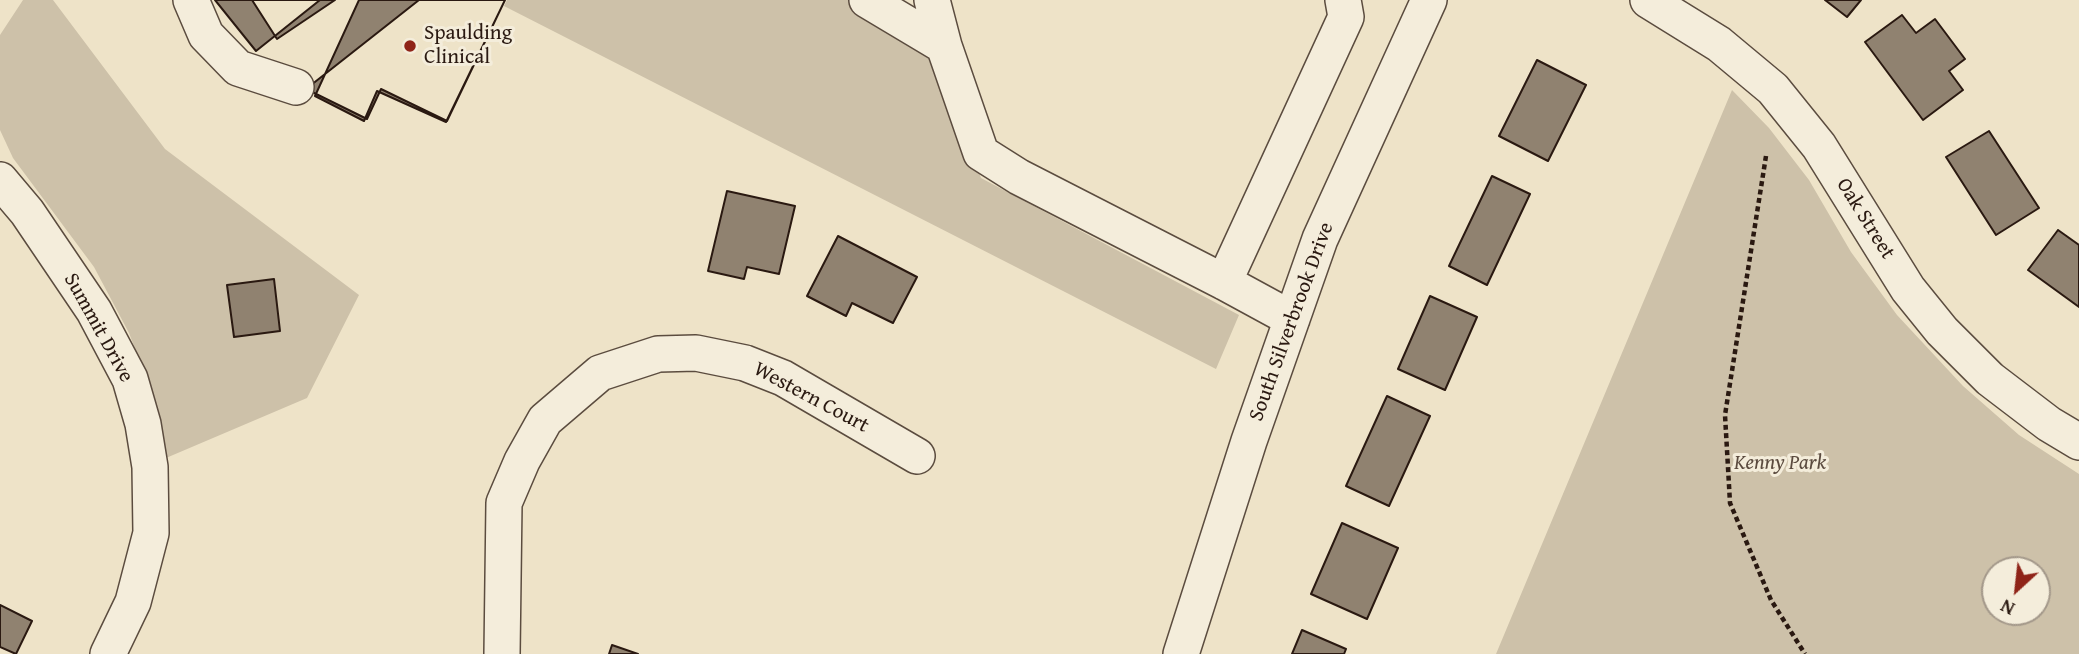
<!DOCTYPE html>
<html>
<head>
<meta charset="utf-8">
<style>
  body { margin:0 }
  #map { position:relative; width:2079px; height:654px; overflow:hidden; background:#eee3c8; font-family:"Gentium Book Plus",serif }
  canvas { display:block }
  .north { position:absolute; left:1981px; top:556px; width:70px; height:70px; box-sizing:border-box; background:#f4eddb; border:2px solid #a3988a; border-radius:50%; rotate:207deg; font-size:19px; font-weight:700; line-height:28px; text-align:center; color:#2a1911 }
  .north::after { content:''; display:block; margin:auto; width:24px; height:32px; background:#8f2418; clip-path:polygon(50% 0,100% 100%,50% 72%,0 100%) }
</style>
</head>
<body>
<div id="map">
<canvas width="2079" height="654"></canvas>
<div class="north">N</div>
</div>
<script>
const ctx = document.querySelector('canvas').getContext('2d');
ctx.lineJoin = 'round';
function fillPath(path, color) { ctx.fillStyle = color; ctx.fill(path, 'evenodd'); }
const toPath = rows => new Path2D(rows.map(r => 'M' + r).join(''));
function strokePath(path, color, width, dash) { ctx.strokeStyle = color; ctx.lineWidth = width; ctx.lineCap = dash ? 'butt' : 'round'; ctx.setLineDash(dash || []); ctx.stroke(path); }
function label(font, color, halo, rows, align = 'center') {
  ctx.font = font + ' "Gentium Book Plus",serif'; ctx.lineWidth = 6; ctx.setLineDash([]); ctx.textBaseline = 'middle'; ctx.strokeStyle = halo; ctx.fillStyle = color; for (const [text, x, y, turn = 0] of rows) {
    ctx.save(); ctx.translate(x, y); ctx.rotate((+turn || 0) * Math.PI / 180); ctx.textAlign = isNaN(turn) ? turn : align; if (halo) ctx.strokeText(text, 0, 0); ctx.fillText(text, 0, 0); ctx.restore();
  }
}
const green = toPath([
  [23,0,53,0,165,149,359,295,307,398,166,458,155,400,129,333,94,267,13,158,0,130,0,35],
  [507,0,857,0,939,52,981,178,1239,315,1216,369,504,6],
  [1732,90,1769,128,1809,180,1851,252,1897,315,1963,386,2019,435,2079,474,2079,654,1496,654],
  [1995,570,2037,570,2037,612,1995,612]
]);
const building = toPath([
  [215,0,320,0,256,51,215,0],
  [252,0,335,0,277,39,252,0],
  [359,0,505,0,446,122,377,91,364,121,315,96,359,0],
  [419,0,505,0,447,121,381,89,367,119,306,89,419,0],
  [1825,0,1861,0,1847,17,1825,0],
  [1902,15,1916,33,1935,19,1965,59,1949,71,1963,90,1923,120,1865,42,1902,15],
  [1537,60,1586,85,1548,161,1499,136,1537,60],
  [1989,131,2039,208,1996,235,1946,157,1989,131],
  [1492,176,1530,194,1487,285,1449,266,1492,176],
  [727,191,795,206,779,274,747,267,744,279,708,271,727,191],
  [2058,230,2079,245,2079,307,2028,270,2058,230],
  [838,236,917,277,893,323,852,303,846,316,807,296,838,236],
  [274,279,280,331,234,337,227,285,274,279],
  [1430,296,1477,317,1445,390,1398,369,1430,296],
  [1387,396,1430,416,1389,506,1346,486,1387,396],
  [1342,523,1398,548,1367,619,1311,594,1342,523],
  [0,605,32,621,16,654,0,647,0,605],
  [1302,630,1346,649,1344,654,1292,654,1302,630],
  [612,645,638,654,609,654,612,645]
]);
const path = toPath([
  [1766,156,1725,415,1730,503,1771,600,1805,654]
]);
const minor = toPath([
  [191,0,206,35,238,68,296,87],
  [867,0,944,46,981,153,1019,177,1224,282,1292,319],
  [932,0,944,46],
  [1648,0,1719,44,1773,89,1819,146,1908,289,1942,331,1990,379,2049,424,2079,442],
  [0,180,27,212,94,311,130,379,143,424,150,467,151,533,133,602,108,654],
  [1224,282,1346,17,1343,0],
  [502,654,504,503,522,461,545,420,600,373,658,354,696,353,745,363,783,378,917,456],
  [1181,654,1249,441,1320,239,1429,0]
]);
const markers = [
  [410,46,7,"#8f2418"]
];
const poiNames = [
  ["Spaulding",424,34],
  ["Clinical",424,58]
];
const streetNames = [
  ["Oak Street",1865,219,58],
  ["South Silverbrook Drive",1292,322,-70],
  ["Summit Drive",98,328,61],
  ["Western Court",811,398,28]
];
const parkNames = [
  ["Kenny Park",1780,464]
];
fillPath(green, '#cdc1a9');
fillPath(building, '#908270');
strokePath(building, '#2a1911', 2);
strokePath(minor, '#5b4c3f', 38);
strokePath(path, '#2a1911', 4.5, [5, 3.5]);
strokePath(minor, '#f4eddb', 35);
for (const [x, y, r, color] of markers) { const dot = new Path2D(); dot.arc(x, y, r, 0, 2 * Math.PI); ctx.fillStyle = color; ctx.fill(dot); strokePath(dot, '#f4eddb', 2.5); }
label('21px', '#2a1911', '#f4eddb', poiNames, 'left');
label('21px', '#2a1911', '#f4eddb', streetNames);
label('italic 21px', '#5b4b3f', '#f4eddb', parkNames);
</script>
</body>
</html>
